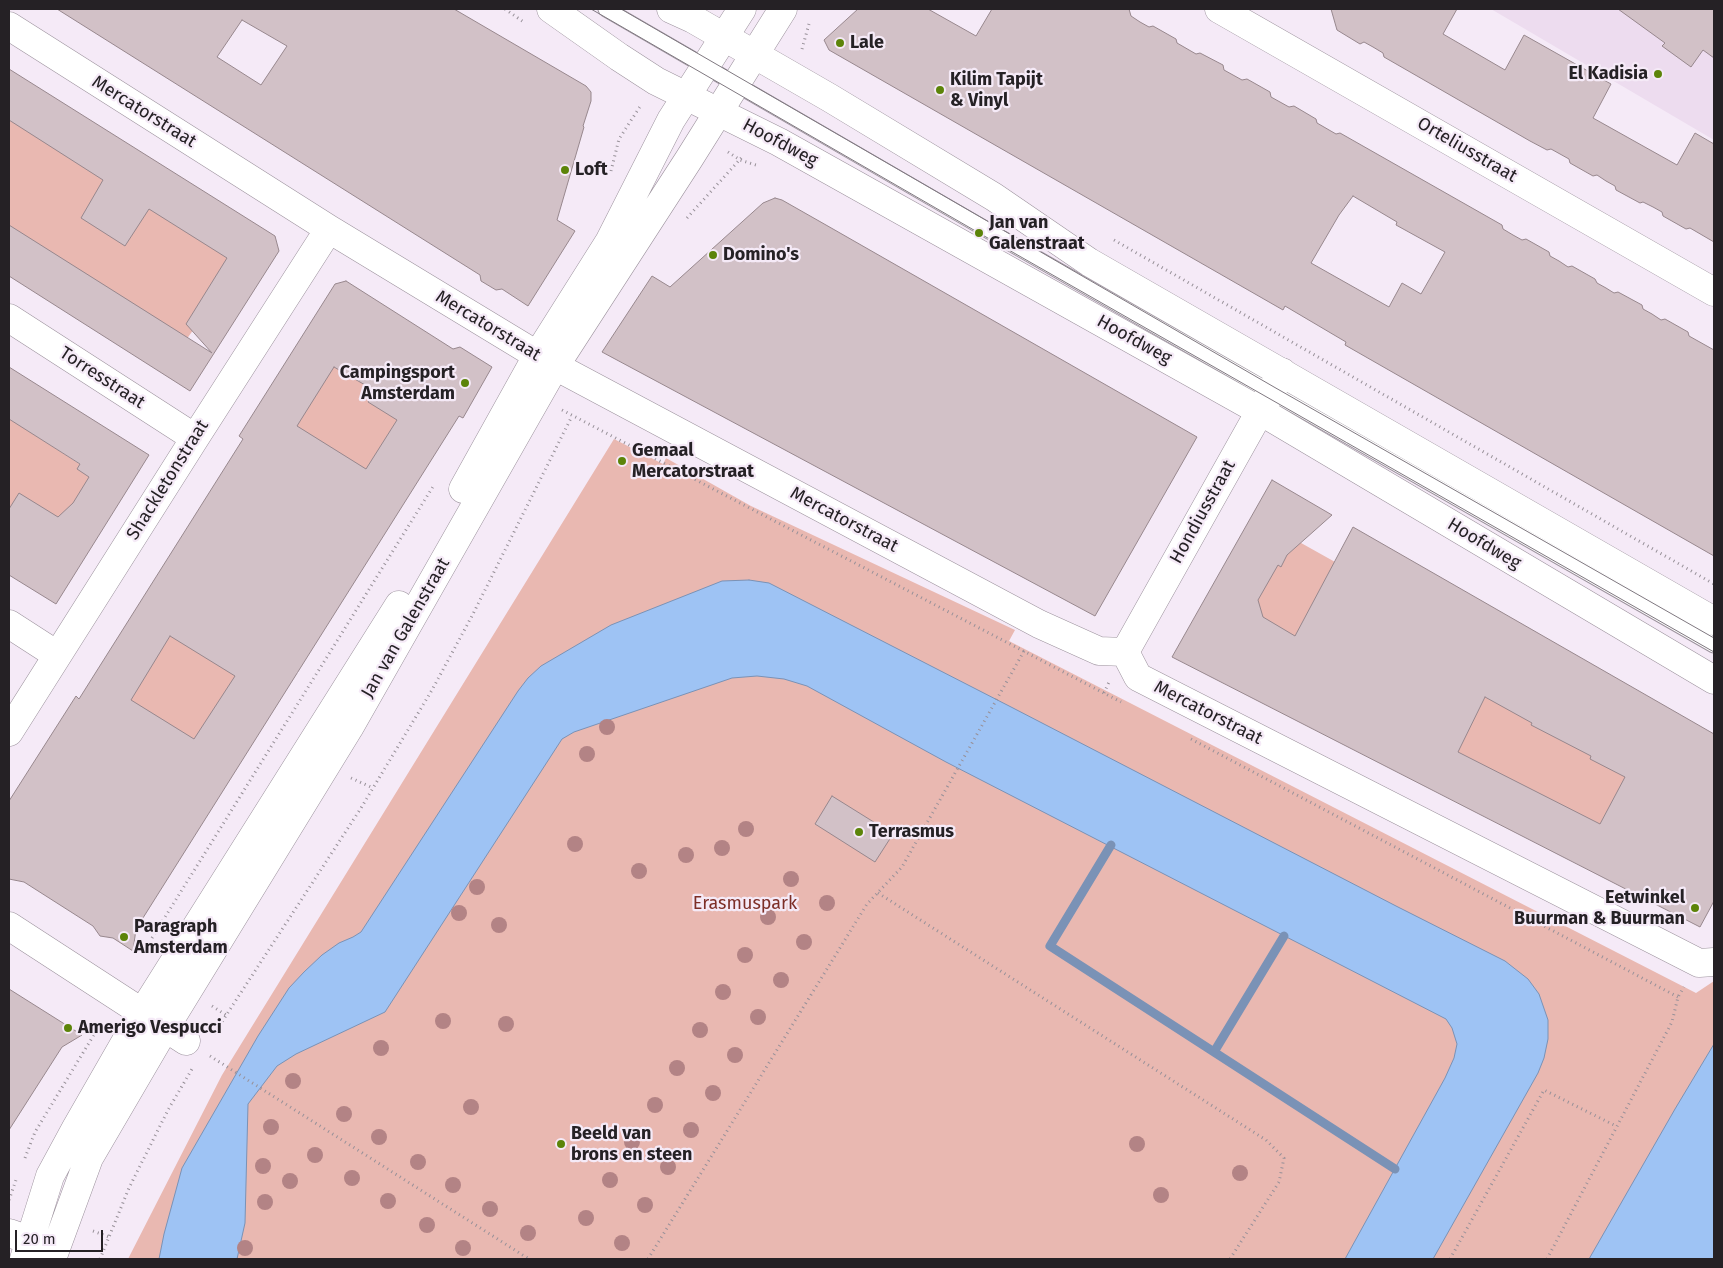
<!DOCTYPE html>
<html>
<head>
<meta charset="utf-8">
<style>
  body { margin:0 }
  #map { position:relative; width:1723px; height:1268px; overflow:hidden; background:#f5eaf7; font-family:"Fira Sans",sans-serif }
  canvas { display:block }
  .frame { position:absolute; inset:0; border:10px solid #252125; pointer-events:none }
  .scale { position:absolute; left:15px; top:1230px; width:88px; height:22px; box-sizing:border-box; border:2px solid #252125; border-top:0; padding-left:6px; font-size:15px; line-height:18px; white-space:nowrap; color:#252125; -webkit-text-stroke:4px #f5eaf7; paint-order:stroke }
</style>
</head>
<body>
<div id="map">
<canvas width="1723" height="1268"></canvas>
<div class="frame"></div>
<div class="scale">20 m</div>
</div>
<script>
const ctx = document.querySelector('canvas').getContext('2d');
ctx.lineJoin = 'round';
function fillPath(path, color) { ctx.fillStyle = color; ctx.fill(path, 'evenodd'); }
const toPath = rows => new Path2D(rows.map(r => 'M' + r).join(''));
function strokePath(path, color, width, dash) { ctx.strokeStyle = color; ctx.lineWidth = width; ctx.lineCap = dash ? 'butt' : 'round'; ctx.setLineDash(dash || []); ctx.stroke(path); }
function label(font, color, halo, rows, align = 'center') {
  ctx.font = font + ' "Fira Sans",sans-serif'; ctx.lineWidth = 4.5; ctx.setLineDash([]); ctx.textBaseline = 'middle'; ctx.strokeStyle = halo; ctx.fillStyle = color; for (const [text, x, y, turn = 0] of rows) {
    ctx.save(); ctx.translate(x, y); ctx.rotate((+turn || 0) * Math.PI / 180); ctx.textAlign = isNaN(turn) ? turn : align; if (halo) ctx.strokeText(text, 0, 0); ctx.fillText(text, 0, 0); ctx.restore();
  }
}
const built = toPath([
  [1491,9,1714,9,1714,140]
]);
const green = toPath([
  [9,116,243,261,186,340,9,230],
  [346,335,417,388,107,900,20,844],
  [9,418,98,476,54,553,9,526],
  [614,439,663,464,666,458,751,506,1015,630,1009,641,1696,993,1714,981,1714,1127,1632,1259,128,1259,222,1075],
  [1285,534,1714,774,1714,831,1689,879,1223,638]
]);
const water = toPath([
  [749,580,769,583,1013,708,1396,906,1505,961,1528,979,1539,994,1548,1020,1548,1039,1544,1058,1538,1073,1433,1259,1345,1259,1445,1078,1454,1058,1457,1044,1452,1028,1446,1019,946,762,807,686,784,679,757,676,732,678,574,732,562,739,385,1012,296,1054,277,1066,248,1104,245,1223,237,1259,159,1259,164,1234,182,1168,258,1036,289,988,304,972,322,955,339,943,353,937,361,932,518,691,528,678,541,666,611,625,722,581,749,580],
  [1714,1044,1714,1259,1589,1259,1675,1109,1714,1044]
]);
const stream = toPath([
  [1111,845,1050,946,1214,1052],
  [1284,936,1214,1052,1395,1169]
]);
const building = toPath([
  [57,9,454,9,586,86,591,92,591,101,583,126,584,127,557,220,575,231,528,306,502,289,496,290,481,281,480,275,57,9],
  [242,20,287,46,261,85,217,57,242,20],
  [858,9,928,9,976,36,992,9,1129,9,1131,16,1140,22,1149,27,1153,26,1176,39,1177,43,1196,54,1200,53,1223,65,1224,70,1242,80,1247,79,1270,92,1271,97,1289,107,1294,106,1316,119,1317,123,1336,134,1340,133,1502,225,1503,229,1513,235,1522,240,1526,239,1549,252,1550,256,1559,261,1568,267,1572,266,1595,279,1597,283,1606,288,1614,293,1618,292,1642,305,1643,309,1652,314,1661,320,1665,319,1688,332,1689,336,1714,350,1714,556,1345,345,1346,342,1285,306,1283,310,829,50,824,40,858,9],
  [1353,196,1397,222,1396,225,1445,252,1421,294,1402,283,1389,307,1311,263,1339,215,1353,196],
  [1331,9,1457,9,1443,34,1505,70,1524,35,1611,84,1593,118,1677,165,1695,133,1714,144,1714,242,1690,228,1686,229,1663,216,1662,212,1653,207,1643,202,1640,203,1616,190,1615,186,1606,181,1597,175,1593,176,1570,163,1569,159,1551,149,1547,150,1530,141,1384,57,1383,53,1373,47,1364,42,1360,44,1337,30,1331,9],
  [1618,9,1714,9,1714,58,1703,50,1691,67,1662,46,1665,43,1618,9],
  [9,69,275,236,279,251,190,391,9,276,9,225,212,353,186,324,227,258,149,209,125,246,81,218,103,180,9,120,9,69],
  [775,198,782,200,826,225,1197,437,1095,616,602,352,652,276,670,287,763,203,775,198],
  [346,281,453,349,460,347,492,367,463,418,459,416,136,929,133,951,113,938,100,936,93,926,24,882,9,879,9,801,76,696,79,699,96,672,243,439,239,436,335,284,346,281],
  [334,367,372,389,369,394,372,396,368,402,397,420,366,469,297,426,334,367],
  [170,636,235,676,194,739,131,700,170,636],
  [9,367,149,455,56,604,9,575,9,509,19,493,58,517,73,503,89,477,77,469,80,464,9,419,9,367],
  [1272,480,1332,515,1287,555,1281,567,1278,565,1258,600,1263,617,1295,636,1353,527,1714,734,1714,901,1700,927,1172,657,1272,480],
  [1485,697,1532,723,1531,725,1591,756,1590,759,1625,777,1600,824,1458,752,1485,697],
  [832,796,893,834,875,862,815,824,832,796],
  [9,989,82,1035,62,1047,9,1130,9,989]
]);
const path = toPath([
  [505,9,525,23],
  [802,49,809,24],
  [728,152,740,160,756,165],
  [611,171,619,139,641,105],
  [687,218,743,156],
  [1114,240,1714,584],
  [562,410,1121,702],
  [1104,693,1109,682],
  [1191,739,1678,997],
  [351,778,373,788],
  [878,893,1266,1140,1284,1158,1279,1182,1230,1259],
  [152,938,434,485],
  [212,1006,226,1015],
  [214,1034,361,808,432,690,473,614,572,416],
  [210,1056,529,1259],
  [25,1158,35,1132,95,1033],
  [9,1200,16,1180],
  [93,1231,109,1237],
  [100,1259,129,1188,168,1110,192,1069],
  [648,1259,867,904,902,867,1024,651],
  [1450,1259,1544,1090,1616,1126],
  [1547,1259,1672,1022,1678,997,1684,987]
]);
const service = toPath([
  [606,9,982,227,1714,645]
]);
const minor = toPath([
  [1219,9,1714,292],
  [9,26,329,229,555,366,1039,624,1099,651,1125,652],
  [9,318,195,438],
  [9,624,57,655],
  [1125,652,1138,677,1699,963,1714,962],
  [1125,652,1282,372],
  [9,732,195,438,329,229],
  [9,926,186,1041],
  [9,1233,52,1248]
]);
const tertiary = toPath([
  [551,9,619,57,656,81,779,142,1260,411,1714,680],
  [671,9,693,19,830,98,994,197,1089,262,1714,621]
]);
const secondary = toPath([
  [463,489,537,356,609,242,671,120,742,9],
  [24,1259,50,1176,76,1128,142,1013,399,605],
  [52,1259,89,1158,165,1028,349,728,555,366,689,159,783,9]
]);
const tram = toPath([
  [591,9,979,233,1714,652],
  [621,9,1274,387,1714,638]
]);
const trees = [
  [607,727],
  [587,754],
  [746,829],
  [575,844],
  [722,848],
  [686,855],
  [639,871],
  [791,879],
  [477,887],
  [827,903],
  [459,913],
  [768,917],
  [499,925],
  [804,942],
  [745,955],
  [781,980],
  [723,992],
  [758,1017],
  [443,1021],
  [506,1024],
  [700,1030],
  [381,1048],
  [735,1055],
  [677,1068],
  [293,1081],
  [713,1093],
  [655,1105],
  [471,1107],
  [344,1114],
  [271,1127],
  [691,1130],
  [379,1137],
  [632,1142],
  [1137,1144],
  [315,1155],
  [418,1162],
  [263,1166],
  [668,1167],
  [1240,1173],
  [352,1178],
  [610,1180],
  [290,1181],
  [453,1185],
  [1161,1195],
  [388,1201],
  [265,1202],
  [645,1205],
  [490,1209],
  [586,1218],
  [427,1225],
  [528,1233],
  [622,1243],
  [245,1248],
  [463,1248]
];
const markers = [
  [840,43,5,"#5c8409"],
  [1658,74,5,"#5c8409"],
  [940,90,5,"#5c8409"],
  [565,170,5,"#5c8409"],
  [979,233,5,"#5c8409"],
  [713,255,5,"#5c8409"],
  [465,383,5,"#5c8409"],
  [622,461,5,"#5c8409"],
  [859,832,5,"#5c8409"],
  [1695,908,5,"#5c8409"],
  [124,937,5,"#5c8409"],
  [68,1028,5,"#5c8409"],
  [561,1144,5,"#5c8409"]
];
const poiNames = [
  ["Lale",850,43],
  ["El Kadisia",1648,74,"right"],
  ["Kilim Tapijt",950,80],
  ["& Vinyl",950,101],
  ["Loft",575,170],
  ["Jan van",989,223],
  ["Galenstraat",989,244],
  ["Domino's",723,255],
  ["Campingsport",455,373,"right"],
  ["Amsterdam",455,394,"right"],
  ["Gemaal",632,451],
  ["Mercatorstraat",632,472],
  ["Terrasmus",869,832],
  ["Eetwinkel",1685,898,"right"],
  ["Buurman & Buurman",1685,919,"right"],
  ["Paragraph",134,927],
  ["Amsterdam",134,948],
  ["Amerigo Vespucci",78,1028],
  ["Beeld van",571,1134],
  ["brons en steen",571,1155]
];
const streetNames = [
  ["Mercatorstraat",144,112,32],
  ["Hoofdweg",780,143,28],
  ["Orteliusstraat",1467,150,30],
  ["Mercatorstraat",488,326,31],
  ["Hoofdweg",1134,340,29],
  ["Torresstraat",102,378,33],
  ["Shackletonstraat",168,480,-58],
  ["Hondiusstraat",1203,512,-61],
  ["Mercatorstraat",844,520,28],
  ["Hoofdweg",1484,544,31],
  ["Jan van Galenstraat",406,628,-60],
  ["Mercatorstraat",1208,713,27]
];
const parkNames = [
  ["Erasmuspark",745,904]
];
fillPath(built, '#eddcef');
fillPath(green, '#e9b8b1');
fillPath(water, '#9ec3f4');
strokePath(water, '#7a92b6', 1);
strokePath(stream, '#7a92b6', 9);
fillPath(building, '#d2c1c7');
strokePath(building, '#97878d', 1);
strokePath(service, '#9c929d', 17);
strokePath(minor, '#9c929d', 29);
strokePath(tertiary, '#9c929d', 29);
strokePath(secondary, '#9c929d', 29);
strokePath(path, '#979098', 3, [1, 4]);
strokePath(service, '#fff', 15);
strokePath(minor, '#fff', 28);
strokePath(tertiary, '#fff', 28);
strokePath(secondary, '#fff', 28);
strokePath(tram, '#7f7880', 1);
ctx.fillStyle = '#b38385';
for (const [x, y] of trees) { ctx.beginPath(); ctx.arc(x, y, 8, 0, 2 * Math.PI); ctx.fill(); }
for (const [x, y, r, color] of markers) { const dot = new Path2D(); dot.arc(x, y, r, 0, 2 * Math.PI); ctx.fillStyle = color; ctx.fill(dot); strokePath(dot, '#f5eaf7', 2); }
label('bold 18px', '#252125', '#f5eaf7', poiNames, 'left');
label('18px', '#252125', '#f5eaf7', streetNames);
label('18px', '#7d2e27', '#f5eaf7', parkNames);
</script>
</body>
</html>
